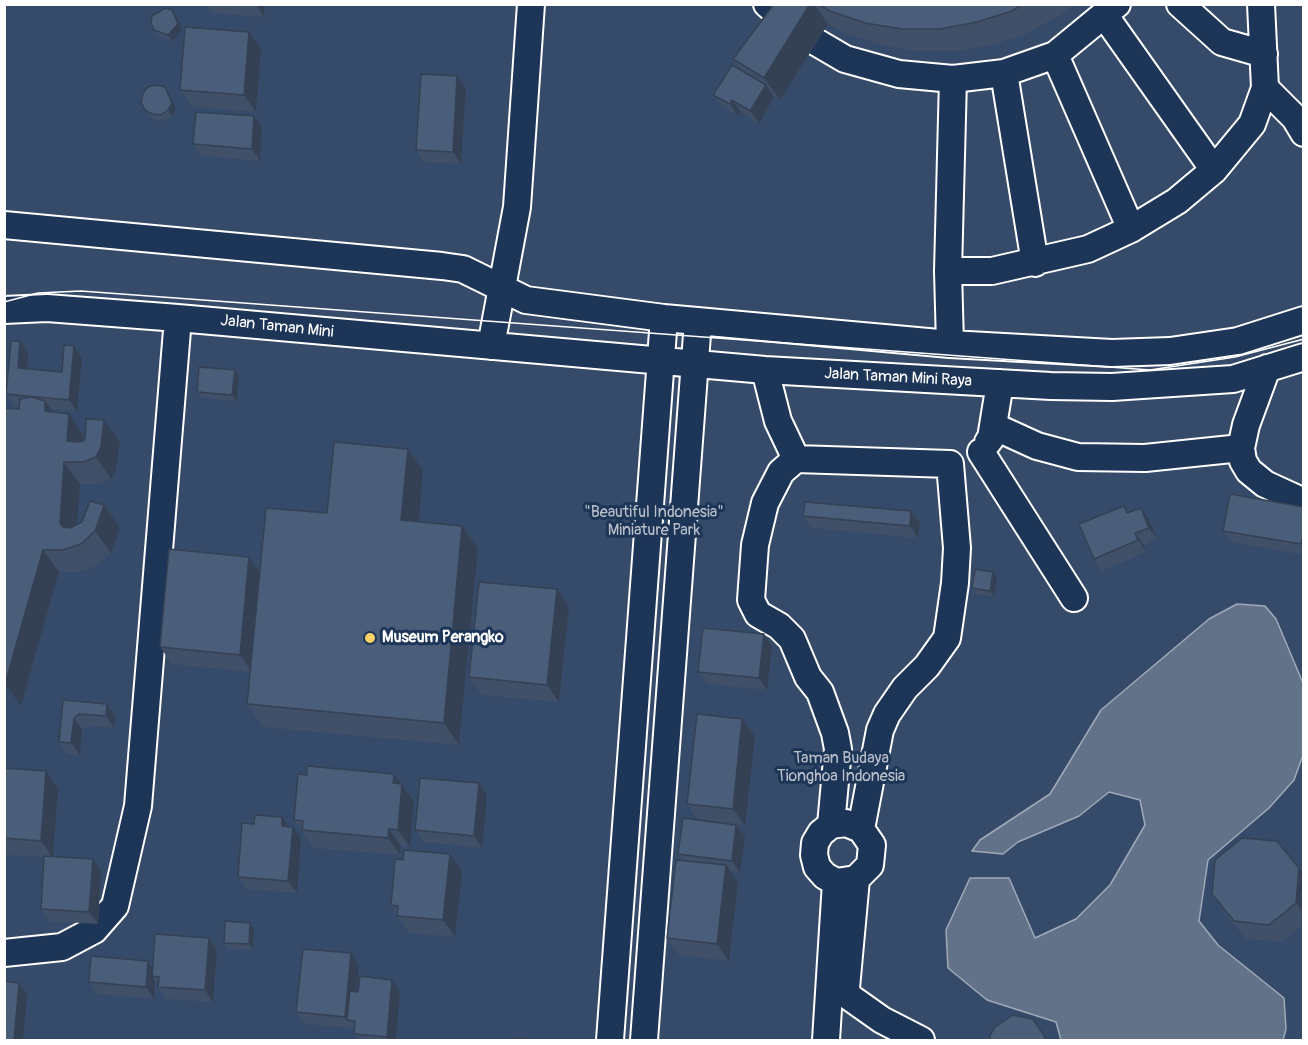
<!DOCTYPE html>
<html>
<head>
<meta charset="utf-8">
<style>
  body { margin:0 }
  #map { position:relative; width:1308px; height:1045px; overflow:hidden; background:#1d3557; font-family:Pangolin,sans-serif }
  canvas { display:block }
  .frame { position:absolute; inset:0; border:6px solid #fff; pointer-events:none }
</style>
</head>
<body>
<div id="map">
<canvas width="1308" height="1045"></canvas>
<div class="frame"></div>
</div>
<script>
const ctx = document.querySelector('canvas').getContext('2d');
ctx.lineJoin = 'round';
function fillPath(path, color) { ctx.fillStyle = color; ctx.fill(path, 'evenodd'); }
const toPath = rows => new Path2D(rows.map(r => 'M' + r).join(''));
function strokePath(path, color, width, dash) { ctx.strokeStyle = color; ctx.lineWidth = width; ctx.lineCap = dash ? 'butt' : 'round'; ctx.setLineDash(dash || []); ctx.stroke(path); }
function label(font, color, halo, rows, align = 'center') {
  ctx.font = font + ' Pangolin,sans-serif'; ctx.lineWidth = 6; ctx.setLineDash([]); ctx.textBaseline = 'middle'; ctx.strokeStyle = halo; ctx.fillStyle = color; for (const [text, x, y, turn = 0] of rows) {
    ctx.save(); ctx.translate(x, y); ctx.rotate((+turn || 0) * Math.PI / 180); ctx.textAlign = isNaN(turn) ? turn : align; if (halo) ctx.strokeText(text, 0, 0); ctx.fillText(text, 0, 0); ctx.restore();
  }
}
const green = toPath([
  [5,5,1303,5,1303,1040,5,1040]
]);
const water = toPath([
  [1237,604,1265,606,1276,619,1303,683,1303,755,1294,780,1269,808,1208,860,1199,921,1218,945,1284,998,1286,1029,1283,1040,1061,1040,1056,1022,987,1000,948,968,946,930,970,878,1009,878,1035,938,1076,919,1110,885,1145,825,1140,800,1109,792,1079,816,1018,842,1003,854,972,851,980,840,1050,794,1101,710,1209,619,1237,604]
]);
const minor = toPath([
  [767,4,791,25],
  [1180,4,1222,42,1264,54],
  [1105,16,1214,170],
  [816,42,845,59,899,74,953,79,1004,73,1055,55,1117,4],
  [1055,55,1131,229],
  [1004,73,1035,263],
  [1265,88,1295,118,1304,133],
  [4,225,442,266,463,269,526,300,664,318,950,344,1112,353,1170,351,1238,341,1304,320],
  [948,271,992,271,1088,249,1131,229,1177,201,1214,170,1252,124,1265,88,1261,4],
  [4,310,47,308,178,318,765,370,1051,386,1112,387,1233,379,1304,357],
  [950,344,948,271,953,79],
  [491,346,517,207,531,4],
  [1267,368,1246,425,1241,448,1243,461,1249,471,1265,484,1304,502],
  [765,370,778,421,796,459],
  [993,426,1037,446,1078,457,1145,458,1241,448],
  [988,442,991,438,1000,383],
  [981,452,1074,598],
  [831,825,846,823,861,829,872,845,870,865,856,879,836,882,825,876,817,867,814,855,815,843,821,833,831,825,838,749,835,733,820,692,808,677,792,639,779,626,758,614,751,600,755,545,765,503,781,472,796,459,950,464,957,548,955,583,947,638,927,666,905,688,887,714,880,730,861,829],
  [856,879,846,988,848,996,882,1020,921,1040],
  [4,953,62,947,94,930,115,906,138,806,178,318],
  [610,1040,664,318],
  [644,1040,698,321],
  [826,1040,836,882]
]);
const tram = toPath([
  [4,302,38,293,81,291,1150,370,1235,357,1304,339]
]);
const wall = toPath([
  [206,4,265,4,264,17,212,13],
  [774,4,1074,4,1060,15,1028,33,992,45,956,51,918,51,881,45,845,33,828,24,780,100,774,97,759,123,741,112,738,116,722,106,713,95,741,70,733,59],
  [176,16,182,30,172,41,158,36,154,30],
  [249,32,261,49,256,112,193,107,180,90],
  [457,76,466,88,461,164,424,162,416,150],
  [169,93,176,109,172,116,165,121,156,120,149,116,145,110],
  [262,128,260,161,202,156,193,144],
  [20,341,28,353,27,369,62,372,82,358,77,411,51,409,53,412,69,414,84,436,84,440,120,442,116,470,111,479,99,484,80,484,77,525,82,522,104,505,120,528,111,553,96,566,79,572,59,572,21,706,5,684,19,406,14,406,6,394],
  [235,370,239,376,237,401,201,398,197,392],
  [423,471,419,522,462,526,478,548,459,745,263,727,247,704,250,672,172,664,160,647,249,557,260,572,327,513],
  [1124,506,1129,513,1149,520,1157,539,1144,545,1146,552,1102,571,1094,559],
  [1304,507,1304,555,1232,542,1223,531],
  [911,511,920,523,918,538,812,528,803,516],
  [997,578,994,597,977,594,972,588],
  [557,589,569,607,559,702,482,695,469,677],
  [764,634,772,646,767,690,707,684,698,672],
  [63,700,107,704,115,716,114,728,88,726,82,730,80,755,67,754,59,742],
  [755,736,745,826,737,825,745,836,740,873,730,871,738,883,729,961,679,955,667,938,683,860,678,854,698,820,687,804],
  [4,768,46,771,58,788,53,856,93,859,101,871,98,924,49,921,41,909,44,857,4,855],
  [394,774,414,801,410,847,401,846,400,855,314,848,294,820],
  [479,783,487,795,482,848,424,842,415,830],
  [282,817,289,827,293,827,301,839,297,893,246,889,238,877,254,824],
  [403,860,462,871,455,937,409,933,397,916,391,905],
  [1299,868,1304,874,1304,924,1281,942,1246,939,1224,912,1212,894],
  [254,929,253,950,228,949,224,943],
  [209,938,217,950,213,1002,166,999,158,987,158,985,155,981,154,999,97,994,89,982,148,961,153,968],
  [359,965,357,991,392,980,400,991,396,1041,359,1041,354,1034,354,1030,353,1028,305,1024,296,1012]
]);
const shadedWall = toPath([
  [256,4,265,4,264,17,256,5],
  [810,4,814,4,828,24,780,100,764,78],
  [172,10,176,16,182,30,172,41,168,35],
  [249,32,261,49,256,112,244,95],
  [457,76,466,88,461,164,453,152],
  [766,85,774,97,759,123,750,111],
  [165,87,169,93,176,109,172,116,168,110],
  [732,100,741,112,738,116,730,104],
  [254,116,262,128,260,161,252,149],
  [20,341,28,353,26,380,18,368],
  [74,346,82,358,77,411,69,400],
  [235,370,239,376,237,401,232,395],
  [45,401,61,423,45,411],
  [69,414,84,436,82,462,67,441],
  [104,420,120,442,116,470,111,479,96,457],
  [408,449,423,471,417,543,401,520],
  [64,462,80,484,76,545,60,523],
  [104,505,120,528,111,553,95,531],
  [1141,508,1149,520,1157,539,1149,528],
  [911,511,920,523,918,538,910,526],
  [462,526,478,548,459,745,444,723],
  [1135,533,1144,545,1146,552,1138,540],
  [43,550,59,572,21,706,5,684],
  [249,557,261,574,252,672,240,655],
  [993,572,997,578,994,597,990,591],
  [557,589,569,607,559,702,547,685],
  [764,634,772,646,767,690,759,678],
  [107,704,115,716,114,728,106,716],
  [74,718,82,730,80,755,71,743],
  [742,719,755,736,745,826,733,809],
  [46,771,58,788,53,858,41,841],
  [394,774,414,801,410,847,398,830,393,783],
  [479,783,487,795,482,848,474,836],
  [282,817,291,829,282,826],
  [736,825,745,836,740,873,732,861],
  [293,827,301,839,297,893,288,881],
  [389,829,401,846,400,855,388,838],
  [450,854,462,871,455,937,443,920],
  [93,859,101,871,98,924,89,912],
  [726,865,738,883,729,961,717,944],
  [1299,868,1304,874,1304,914,1296,903],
  [250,923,254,929,253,950,249,944],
  [209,938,217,950,213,1002,205,990],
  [351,953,359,965,354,1021,347,1020,353,1029,345,1017],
  [148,961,156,973,152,976,155,981,154,999,146,987],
  [392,980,400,991,396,1041,389,1041,387,1037],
  [19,983,27,995,23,1041,14,1041]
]);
const building = toPath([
  [774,4,810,4,764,78,733,59,774,4],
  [818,4,1023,4,1012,11,977,22,940,29,902,29,865,23,830,11,818,4],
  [165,8,172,10,178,24,168,35,154,30,151,23,152,16,165,8],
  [185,27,249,32,244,95,180,90,185,27],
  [732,65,766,85,750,111,732,100,730,104,713,95,732,65],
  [421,74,457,76,453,152,416,150,421,74],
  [157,85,165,87,172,103,168,110,161,115,152,114,145,110,141,102,143,93,148,87,157,85],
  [196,112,254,116,252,149,193,144,196,112],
  [11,341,20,341,18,368,62,372,64,345,74,346,69,400,6,394,11,341],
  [199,367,235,370,232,395,197,392,199,367],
  [32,397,45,401,45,411,69,414,67,441,79,442,85,440,86,419,104,420,101,447,96,457,83,462,64,462,60,523,63,527,70,528,82,522,90,501,104,505,95,531,81,544,63,550,43,550,5,684,4,673,4,408,19,409,20,399,32,397],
  [334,442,408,449,401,520,462,526,444,723,247,704,266,508,327,513,334,442],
  [1230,494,1304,507,1304,532,1301,544,1223,531,1230,494],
  [805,502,911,511,910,526,803,516,805,502],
  [1124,506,1127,513,1141,508,1149,528,1135,533,1138,540,1094,559,1079,524,1124,506],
  [169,549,249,557,240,655,160,647,169,549],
  [975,569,993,572,990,591,972,588,975,569],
  [479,582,557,589,547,685,469,677,479,582],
  [703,628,764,634,759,678,698,672,703,628],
  [63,700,107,704,106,716,79,714,74,718,71,743,59,742,63,700],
  [697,714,742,719,733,809,687,804,697,714],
  [307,766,394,774,393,783,402,784,398,830,389,829,388,838,302,830,303,821,294,820,298,774,307,775,307,766],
  [4,768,46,771,41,841,4,838,4,768],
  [420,778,479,783,474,836,415,830,420,778],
  [255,815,282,817,282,826,293,827,288,881,238,877,242,823,254,824,255,815],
  [683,818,736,825,732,861,678,854,683,818],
  [1242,838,1277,841,1299,868,1296,903,1269,925,1234,921,1212,894,1215,860,1242,838],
  [404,850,450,854,443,920,397,916,398,906,391,905,395,859,403,860,404,850],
  [44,856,93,859,89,912,41,909,44,856],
  [676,860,726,865,717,944,667,938,676,860],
  [225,921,250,923,249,944,224,943,225,921],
  [155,934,209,938,205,990,158,987,159,977,152,976,155,934],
  [303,949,351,953,345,1017,296,1012,303,949],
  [91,956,148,961,146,987,89,982,91,956],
  [360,976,392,980,387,1037,354,1034,355,1021,347,1020,350,991,358,992,360,976],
  [4,981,19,983,14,1041,4,1041,4,981],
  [1013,1015,1033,1019,1045,1037,1045,1041,990,1041,990,1036,995,1027,1013,1015],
  [514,1038,538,1040,538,1041,514,1041,514,1038]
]);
const markers = [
  [370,638,6,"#ffd166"]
];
const streetNames = [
  ["Jalan Taman Mini",277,327,6],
  ["Jalan Taman Mini Raya",898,378,3]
];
const parkNames = [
  ["\"Beautiful Indonesia\"",654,513],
  ["Miniature Park",654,531],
  ["Taman Budaya",841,759],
  ["Tionghoa Indonesia",841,777]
];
const poiNames = [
  ["Museum Perangko",382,638]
];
fillPath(green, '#364b69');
fillPath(water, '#617289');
strokePath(water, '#a0aab8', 1.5);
strokePath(minor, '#fff', 30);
strokePath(minor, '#1d3557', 26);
strokePath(tram, '#fff', 1.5);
fillPath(wall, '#405068');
fillPath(shadedWall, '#344155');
fillPath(building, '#4a5d79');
strokePath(building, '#344155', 1.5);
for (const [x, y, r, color] of markers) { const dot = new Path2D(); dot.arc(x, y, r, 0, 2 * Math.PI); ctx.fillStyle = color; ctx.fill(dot); strokePath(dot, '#1d3557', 2); }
label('16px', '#fff', '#1d3557', streetNames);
label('16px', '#b9c0ca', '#1d3557', parkNames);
label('bold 16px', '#fff', '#1d3557', poiNames, 'left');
</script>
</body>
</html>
